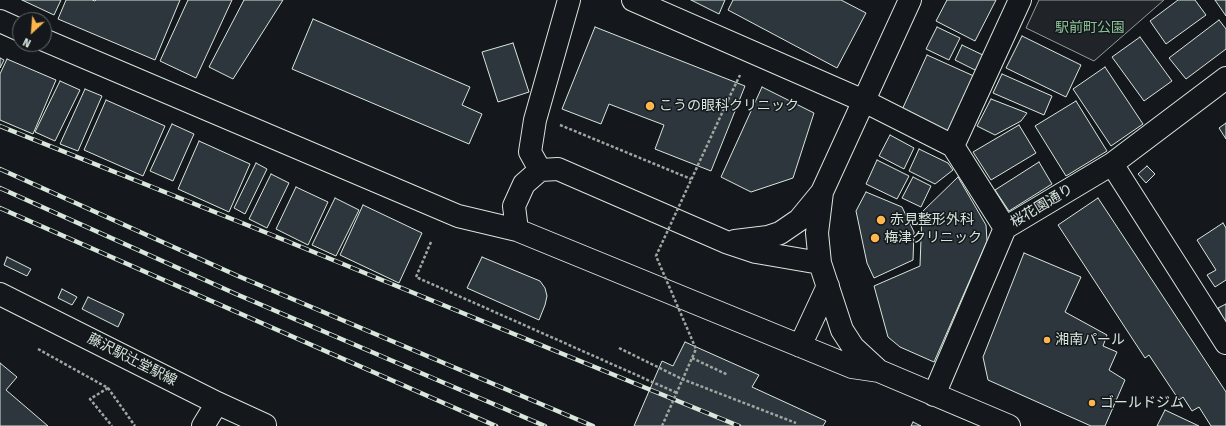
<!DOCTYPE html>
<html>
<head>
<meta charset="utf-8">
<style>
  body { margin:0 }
  #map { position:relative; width:1226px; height:426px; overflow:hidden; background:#14181c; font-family:"Fira Sans",sans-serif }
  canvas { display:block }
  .north { position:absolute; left:12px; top:12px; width:40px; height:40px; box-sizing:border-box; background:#14181c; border:1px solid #626a69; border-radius:50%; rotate:206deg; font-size:11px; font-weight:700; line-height:16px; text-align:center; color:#d8e6dc }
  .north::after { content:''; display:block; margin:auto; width:14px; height:18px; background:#ffb74d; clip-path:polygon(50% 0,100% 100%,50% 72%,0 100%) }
</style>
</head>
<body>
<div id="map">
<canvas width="1226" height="426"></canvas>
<div class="north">N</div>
</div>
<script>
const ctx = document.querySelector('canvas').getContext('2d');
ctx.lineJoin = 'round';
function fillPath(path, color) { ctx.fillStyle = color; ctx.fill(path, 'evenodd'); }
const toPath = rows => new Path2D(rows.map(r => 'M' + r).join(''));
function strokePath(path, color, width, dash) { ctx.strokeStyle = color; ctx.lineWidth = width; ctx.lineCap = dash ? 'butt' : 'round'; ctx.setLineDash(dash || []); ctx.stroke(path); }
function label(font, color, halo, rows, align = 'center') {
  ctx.font = font + ' "Fira Sans","Noto Sans JP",sans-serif'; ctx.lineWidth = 3; ctx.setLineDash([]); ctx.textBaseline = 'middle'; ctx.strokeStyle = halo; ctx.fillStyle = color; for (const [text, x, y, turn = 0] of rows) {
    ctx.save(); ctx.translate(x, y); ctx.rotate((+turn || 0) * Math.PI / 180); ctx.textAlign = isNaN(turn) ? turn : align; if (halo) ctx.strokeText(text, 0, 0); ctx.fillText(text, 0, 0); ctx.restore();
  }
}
const green = toPath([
  [1039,0,1164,0,1094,61,1026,28,1039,0]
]);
const building = toPath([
  [22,0,61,0,54,15,22,0],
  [66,0,92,0,95,1,96,0,180,0,155,60,58,19,66,0],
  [188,0,232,0,196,78,160,61,188,0],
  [244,0,283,0,233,79,209,67,244,0],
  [691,0,725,0,719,14,691,0],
  [733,0,841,0,866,13,837,68,728,10,733,0],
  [947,0,996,0,975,41,936,21,947,0],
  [1178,0,1195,0,1206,15,1166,44,1150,21,1178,0],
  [1215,0,1226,0,1226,16,1215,0],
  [313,19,470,87,462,105,482,114,469,144,292,69,313,19],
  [1219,20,1226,29,1226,49,1186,79,1169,58,1219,20],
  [595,27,745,86,711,171,655,149,664,125,609,104,601,124,562,109,595,27],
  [937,27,960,38,949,60,926,49,937,27],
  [1022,36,1081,65,1066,97,1006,68,1022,36],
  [1140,37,1172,81,1144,101,1112,57,1140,37],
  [513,43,529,92,498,102,482,52,513,43],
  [962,45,987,57,979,72,955,60,962,45],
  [927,55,976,77,951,134,901,112,927,55],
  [0,58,4,60,0,68,0,58],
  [7,59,56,80,33,134,0,120,0,74,7,59],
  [1105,67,1143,124,1111,146,1073,89,1105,67],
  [1002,74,1052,96,1044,115,993,93,1002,74],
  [60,81,80,90,55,141,35,132,60,81],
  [762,87,814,113,793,178,751,192,721,177,762,87],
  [85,89,102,96,78,151,60,144,85,89],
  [991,99,1027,113,1021,121,995,135,977,126,991,99],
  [106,100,165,126,143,176,84,150,106,100],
  [1076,101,1107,151,1066,176,1035,126,1076,101],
  [1226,123,1226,139,1219,128,1226,123],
  [172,124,194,134,173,181,150,171,172,124],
  [1019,125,1036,153,991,180,973,152,1019,125],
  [890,135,914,148,904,169,879,156,890,135],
  [199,141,250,164,229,212,178,189,199,141],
  [919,149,948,163,953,170,935,184,909,171,919,149],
  [877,160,909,176,897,199,866,184,877,160],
  [1039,162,1052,184,1009,211,995,190,1039,162],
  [256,163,267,169,245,214,234,208,256,163],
  [1147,166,1155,174,1146,183,1138,174,1147,166],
  [271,174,289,183,267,228,249,219,271,174],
  [913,177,931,186,921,207,902,198,913,177],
  [958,177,986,225,987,241,934,362,900,347,888,337,874,286,920,266,922,212,958,177],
  [296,187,328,202,308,245,276,229,296,187],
  [866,192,902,207,914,232,913,260,874,278,867,263,856,211,866,192],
  [335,198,359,210,336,256,312,245,335,198],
  [1098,198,1226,392,1226,426,1211,426,1199,407,1192,411,1183,397,1179,400,1149,355,1145,358,1058,225,1098,198],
  [363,205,422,233,399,283,340,255,363,205],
  [1223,223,1226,228,1226,280,1215,287,1207,275,1216,270,1197,240,1223,223],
  [1024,253,1081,277,1065,312,1107,335,1103,346,1117,352,1109,370,1125,380,1105,426,1091,426,988,380,983,357,1024,253],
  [7,257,31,269,27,276,4,265,7,257],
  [482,257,540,281,545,288,547,296,545,305,539,320,467,288,482,257],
  [62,289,77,297,72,305,58,298,62,289],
  [88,297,124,314,118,327,82,309,88,297],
  [1226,304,1226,323,1218,308,1226,304],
  [685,342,759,375,752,387,826,421,823,426,634,426,662,361,673,366,685,342],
  [0,363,17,377,6,390,48,426,0,426,0,363],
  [1165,410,1199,426,1157,426,1165,410],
  [913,422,921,426,911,426,913,422]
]);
const path = toPath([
  [728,100,740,75],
  [560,125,691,179],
  [431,242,416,277,677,393],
  [619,348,682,379,796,423],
  [38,349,108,388,135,426],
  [692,358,728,375],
  [108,388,90,399,112,426],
  [662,426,663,426]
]);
const minor = toPath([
  [633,0,864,101,953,146,1005,228],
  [0,21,20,30],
  [44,40,458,216,517,230,852,367,879,371,1009,426],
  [953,146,1020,0],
  [1112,164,1226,343],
  [540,170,530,152,535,120,569,0],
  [822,192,817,233,820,263,842,330,853,347,879,371],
  [517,230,514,206,524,184,540,170,558,169,726,242,756,252,820,263],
  [735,241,768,237,780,233,799,220,822,192,910,0],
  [800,346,828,286],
  [934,395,1005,228,1112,164,1226,78]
]);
const major = toPath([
  [0,294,217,403,265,425,265,426],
  [203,426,217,403]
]);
const rail = toPath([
  [0,126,272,235,739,426],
  [0,169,238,276,593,426],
  [0,188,236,294,545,426],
  [0,208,496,426]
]);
const pathBridge = toPath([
  [662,426,696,349,656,256,728,100]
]);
const markers = [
  [650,106,5,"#ffb74d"],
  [881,220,5,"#ffb74d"],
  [875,238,5,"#ffb74d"],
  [1047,340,4,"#ffb74d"],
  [1092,403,4,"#ffb74d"]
];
const parkNames = [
  ["駅前町公園",1090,28]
];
const poiNames = [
  ["こうの眼科クリニック",659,106],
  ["赤見整形外科",890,220],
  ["梅津クリニック",884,238],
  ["湘南パール",1055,340],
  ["ゴールドジム",1100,403]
];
const streetNames = [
  ["桜花園通り",1042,206,-31],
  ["藤沢駅辻堂駅線",132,360,27]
];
fillPath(green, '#202428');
strokePath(green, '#939e99', 1);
fillPath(building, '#2c363c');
strokePath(building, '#d8e6dc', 1);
strokePath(minor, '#d8e6dc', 24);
strokePath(major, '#d8e6dc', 24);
strokePath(path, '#9da8a2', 2.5, [3, 2]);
strokePath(minor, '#14181c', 22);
strokePath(major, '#14181c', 22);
strokePath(rail, '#d8e6dc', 4.5);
strokePath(rail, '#14181c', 3, [9]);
strokePath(pathBridge, '#9da8a2', 2.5, [3, 2]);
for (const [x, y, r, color] of markers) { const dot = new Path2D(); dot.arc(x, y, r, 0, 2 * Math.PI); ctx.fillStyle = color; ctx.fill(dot); strokePath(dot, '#14181c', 1.5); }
label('14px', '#8ac095', '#14181c', parkNames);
label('14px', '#d8e6dc', '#14181c', poiNames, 'left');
label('14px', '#d8e6dc', '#14181c', streetNames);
</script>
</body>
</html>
